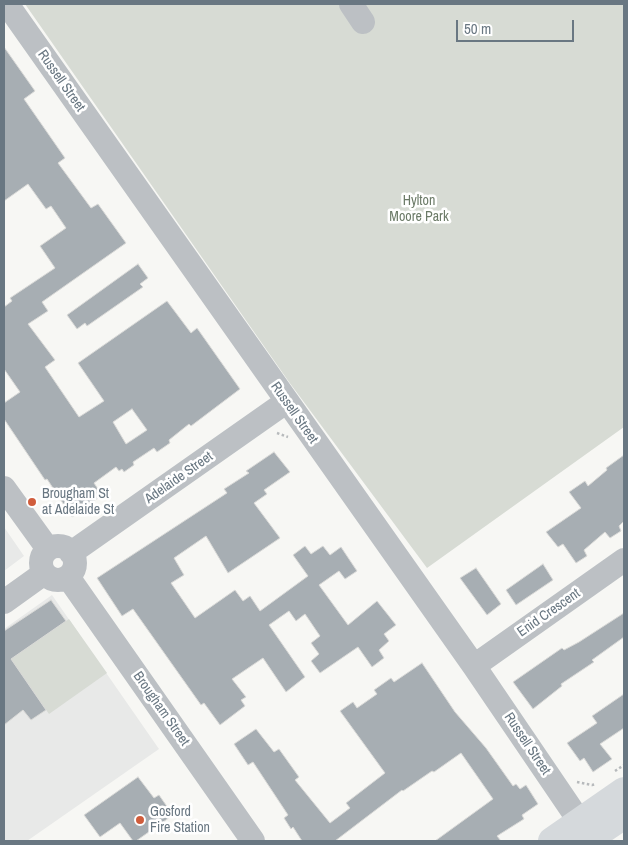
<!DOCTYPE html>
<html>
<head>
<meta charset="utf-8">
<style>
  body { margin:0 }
  #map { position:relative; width:628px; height:845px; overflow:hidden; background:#f7f7f4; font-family:"Archivo Narrow",sans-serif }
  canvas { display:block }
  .frame { position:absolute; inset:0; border:5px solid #697782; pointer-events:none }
  .scale { position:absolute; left:456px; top:20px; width:118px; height:22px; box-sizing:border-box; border:2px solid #697782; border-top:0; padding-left:6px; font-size:15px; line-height:18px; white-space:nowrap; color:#697782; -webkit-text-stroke:4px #fff; paint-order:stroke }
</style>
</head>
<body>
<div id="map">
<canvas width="628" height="845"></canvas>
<div class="frame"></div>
<div class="scale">50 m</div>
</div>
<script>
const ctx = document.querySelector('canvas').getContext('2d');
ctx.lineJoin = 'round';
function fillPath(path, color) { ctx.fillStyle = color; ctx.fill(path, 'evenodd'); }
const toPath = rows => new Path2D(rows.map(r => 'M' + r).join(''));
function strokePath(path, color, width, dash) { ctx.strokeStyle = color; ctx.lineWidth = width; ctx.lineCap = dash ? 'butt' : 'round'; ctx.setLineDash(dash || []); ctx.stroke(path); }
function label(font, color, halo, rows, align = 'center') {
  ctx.font = font + ' "Archivo Narrow",sans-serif'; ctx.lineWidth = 5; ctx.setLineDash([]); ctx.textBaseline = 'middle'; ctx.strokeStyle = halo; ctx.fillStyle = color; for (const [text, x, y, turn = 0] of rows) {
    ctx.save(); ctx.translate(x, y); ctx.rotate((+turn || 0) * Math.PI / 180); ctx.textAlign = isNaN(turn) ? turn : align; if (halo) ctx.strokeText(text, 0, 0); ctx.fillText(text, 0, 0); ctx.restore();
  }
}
const built = toPath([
  [4,527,24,556,4,571],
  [52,595,159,749,27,841,4,841,4,629]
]);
const green = toPath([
  [25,4,624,4,624,427,427,568,289,382],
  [69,619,107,673,49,714,11,659]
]);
const building = toPath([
  [4,47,35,91,24,99,65,158,58,163,91,208,98,204,126,243,42,302,48,311,28,324,55,360,45,367,79,417,104,401,78,363,167,301,191,333,197,328,240,389,191,426,189,424,169,440,170,443,157,452,154,448,133,462,134,465,124,472,122,469,119,471,116,467,94,483,102,495,72,517,47,479,45,480,4,419,4,403,20,392,4,369,4,307,12,301,10,298,55,268,40,246,66,228,51,206,46,209,28,184,4,201,4,47],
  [132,409,147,430,126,444,113,422,132,409],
  [138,264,148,278,140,284,143,287,87,326,85,323,77,329,67,315,138,264],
  [274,452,290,472,264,490,267,494,254,503,280,538,228,573,206,536,174,558,184,575,171,583,195,618,235,590,243,601,250,596,260,611,308,576,293,555,305,546,311,554,323,546,330,555,341,547,357,571,345,579,339,571,319,585,348,625,377,601,396,625,384,634,389,641,379,650,384,658,372,667,358,647,320,673,311,661,319,654,311,643,320,636,305,614,296,621,289,611,269,625,305,677,286,692,263,658,232,679,246,697,241,700,245,706,220,725,204,703,201,705,133,609,122,616,97,578,227,493,224,489,249,473,246,471,274,452],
  [624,455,624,521,619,526,621,531,610,538,605,532,584,550,587,556,576,563,563,544,558,547,546,532,581,508,569,492,585,481,588,486,607,470,606,468,624,455],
  [543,564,553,580,516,605,506,590,543,564],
  [476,568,501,604,487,615,460,578,476,568],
  [51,600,66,621,11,659,46,710,31,720,23,710,4,725,4,631,51,600],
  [624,613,624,637,592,660,594,662,561,684,562,686,533,709,513,682,562,648,564,650,579,642,624,613],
  [422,663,455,712,486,748,513,786,516,784,520,789,526,785,538,804,522,815,524,819,497,836,501,841,435,841,493,799,461,753,434,772,432,771,403,791,402,790,335,841,302,841,293,827,291,829,284,818,288,815,253,762,248,765,234,744,256,729,274,752,279,749,299,777,295,780,330,823,350,808,346,803,385,773,340,711,353,702,357,708,377,694,374,690,391,678,394,682,422,663],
  [624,694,624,728,600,744,612,759,593,772,584,758,580,761,567,743,597,723,592,716,624,694],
  [138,777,154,798,159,795,173,815,136,841,133,841,120,823,100,837,84,815,138,777]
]);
const path = toPath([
  [277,433,288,437],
  [615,771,624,765],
  [577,782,592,785,596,784]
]);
const minor = toPath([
  [7,4,474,666,580,822],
  [351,4,363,22],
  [4,488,48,549],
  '41 563a17 17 0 1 1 34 0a17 17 0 1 1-34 0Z',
  [71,553,286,402],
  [68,577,253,841],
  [4,602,43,574],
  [474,666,624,560]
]);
const highway = toPath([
  [552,841,624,791],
  [586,841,624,815]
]);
const markers = [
  [32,502,5,"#d05d3c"],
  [140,820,5,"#d05d3c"]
];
const streetNames = [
  ["Russell Street",61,81,55],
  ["Russell Street",294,413,55],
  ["Adelaide Street",179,478,-35],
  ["Enid Crescent",549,613,-35],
  ["Brougham Street",161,709,55],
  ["Russell Street",527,744,56]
];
const parkNames = [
  ["Hylton",419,201],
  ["Moore Park",419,217]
];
const poiNames = [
  ["Brougham St",42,494],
  ["at Adelaide St",42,510],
  ["Gosford",150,812],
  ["Fire Station",150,828]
];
fillPath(built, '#e8e9e8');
fillPath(green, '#d7dbd4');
fillPath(building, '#a7aeb3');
strokePath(building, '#d9d9d7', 1);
strokePath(path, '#b7babc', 2.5, [2.5, 2.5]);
strokePath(minor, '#bcc0c4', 24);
strokePath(highway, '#d5d9dc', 28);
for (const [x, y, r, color] of markers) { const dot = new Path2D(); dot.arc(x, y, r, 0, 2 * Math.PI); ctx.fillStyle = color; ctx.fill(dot); strokePath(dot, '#fff', 2); }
label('14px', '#697782', '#fff', streetNames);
label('14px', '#6b7a67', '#fff', parkNames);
label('14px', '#697782', '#fff', poiNames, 'left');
</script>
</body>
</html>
